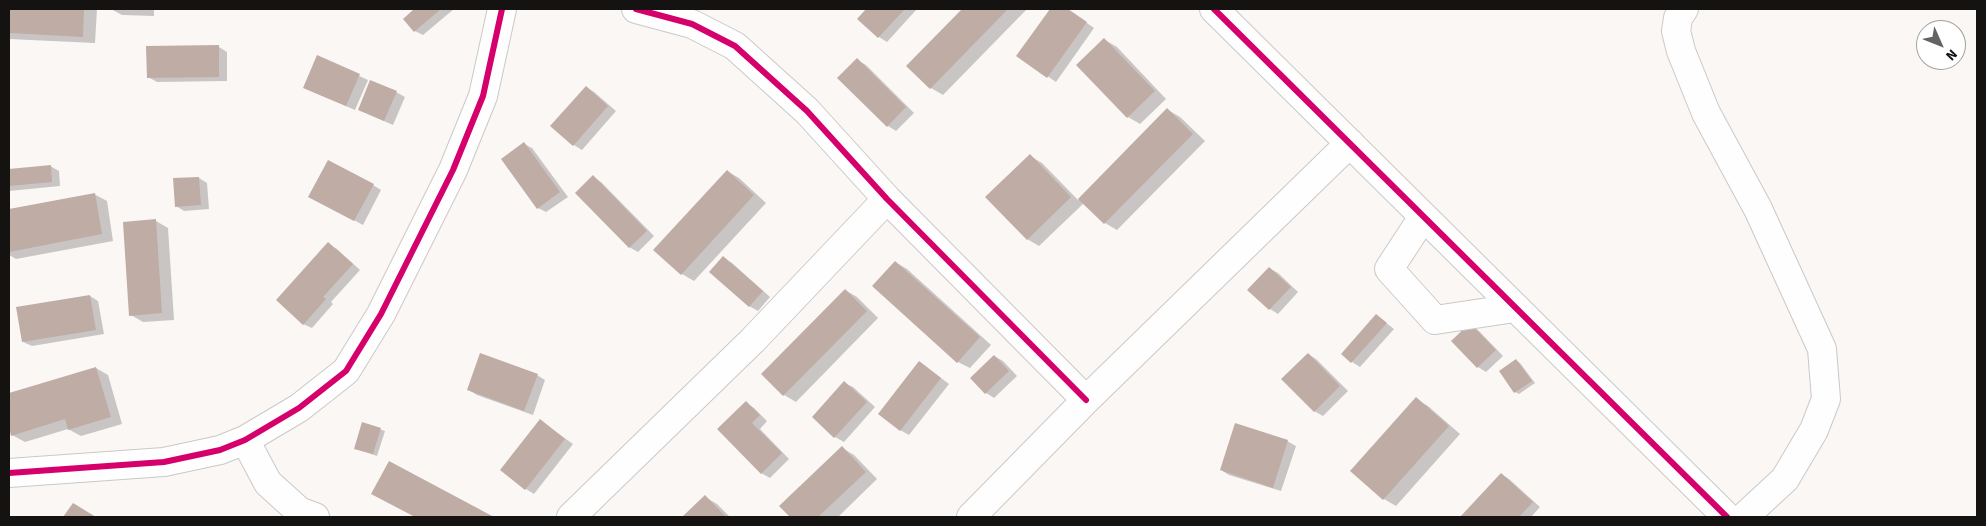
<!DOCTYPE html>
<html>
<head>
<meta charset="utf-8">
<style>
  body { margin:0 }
  #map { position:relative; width:1986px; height:526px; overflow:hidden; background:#faf7f5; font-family:"Source Sans 3",sans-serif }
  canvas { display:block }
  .frame { position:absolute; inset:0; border:10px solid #151311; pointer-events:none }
  .north { position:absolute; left:1916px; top:20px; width:50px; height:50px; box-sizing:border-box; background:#fff; border:1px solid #a1a1a0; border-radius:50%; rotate:134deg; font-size:14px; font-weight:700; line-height:20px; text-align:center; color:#151311 }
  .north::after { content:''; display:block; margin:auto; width:18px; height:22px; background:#656361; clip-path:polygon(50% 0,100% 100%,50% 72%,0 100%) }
</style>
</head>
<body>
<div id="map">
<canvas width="1986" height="526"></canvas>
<div class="frame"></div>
<div class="north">N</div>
</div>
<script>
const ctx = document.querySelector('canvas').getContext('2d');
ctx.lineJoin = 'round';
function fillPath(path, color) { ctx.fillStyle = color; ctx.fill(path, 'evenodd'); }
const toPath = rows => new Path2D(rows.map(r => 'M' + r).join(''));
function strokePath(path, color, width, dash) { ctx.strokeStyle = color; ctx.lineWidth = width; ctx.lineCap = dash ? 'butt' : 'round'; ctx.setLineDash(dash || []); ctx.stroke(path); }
const shadow = toPath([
  [9,9,97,9,95,43,9,39],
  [111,9,154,9,154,16,122,15],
  [416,9,454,9,423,35,415,31,405,19],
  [868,9,917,9,887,42,879,37,859,19],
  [963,9,1027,9,943,95,931,88,908,66],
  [1051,9,1067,9,1094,28,1056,82,1018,56],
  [1105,40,1117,47,1166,99,1140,124,1128,117,1078,65],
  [219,47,227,52,227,81,157,82,148,77],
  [318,57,368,80,355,110,313,92],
  [857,60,866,65,914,113,896,131,888,126],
  [586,87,594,92,616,111,582,150,574,145],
  [396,92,405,97,393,125,368,114],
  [1168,110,1180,117,1205,141,1117,230,1105,223,1084,203,1039,246,1027,239,1030,156,1042,163,1078,200],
  [524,144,532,148,568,197,546,212,538,208],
  [50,166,59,171,60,186,9,191,9,170],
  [727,171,739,178,766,203,694,281,682,274,655,250],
  [593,177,601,182,654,236,638,252,629,247],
  [199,178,207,183,209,209,184,211,176,206],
  [373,185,381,190,363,225,318,201],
  [94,194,107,201,113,241,16,259,9,255,9,210],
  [156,221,168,228,174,320,143,322,131,315],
  [328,244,337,249,360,270,331,302,333,304,312,328,303,324],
  [724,258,732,263,770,297,758,311,749,306],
  [895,262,907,269,991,345,970,368,958,362],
  [1269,268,1278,273,1298,292,1278,314,1270,309,1249,290],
  [845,290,857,297,878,318,796,402,784,395],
  [90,296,98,301,104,334,32,346,23,342],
  [1377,316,1394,329,1360,367,1352,362],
  [1470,325,1478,330,1503,356,1486,372,1478,367,1453,341],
  [1308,354,1316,359,1348,391,1323,416,1314,411],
  [994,356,1003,361,1017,376,994,398,986,393],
  [1516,360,1520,363,1535,383,1519,394,1515,392],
  [920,362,949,384,909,435,900,430],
  [96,368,108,375,122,424,81,436,68,429,25,442,12,435,9,422,9,395],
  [537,375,545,380,533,415,477,395,469,390],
  [844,383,853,387,875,407,844,442,835,437,813,417],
  [1416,399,1428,406,1460,434,1396,506,1384,499,1352,471],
  [746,403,754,408,767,421,760,429,789,459,770,478,761,473],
  [541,421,573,444,534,494,526,489],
  [363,423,385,431,377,456,359,450],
  [1287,441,1296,446,1281,491,1229,475,1221,470],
  [842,448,854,455,877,479,838,517,792,517,781,506],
  [390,463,491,517,416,517,385,500],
  [1501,474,1509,479,1540,507,1531,517,1462,517],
  [705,497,717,504,730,517,684,517]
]);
const building = toPath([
  [9,9,84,9,83,37,9,33],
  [414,9,441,9,414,32,403,19],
  [866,9,905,9,878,38,857,19],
  [962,9,1008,9,930,89,906,66],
  [1050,9,1068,9,1087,22,1047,78,1016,56],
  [1104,38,1155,91,1127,118,1076,65],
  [219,45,219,77,147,78,146,46],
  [317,55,360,74,346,106,303,88],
  [857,58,906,107,887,127,837,78],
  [370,80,397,91,384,121,358,110],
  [586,86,608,106,573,146,550,126],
  [1167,108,1193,134,1104,224,1078,199],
  [524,142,560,192,537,209,501,159],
  [1030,154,1071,197,1027,240,985,197],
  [328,160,374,184,354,221,308,197],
  [51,165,52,182,9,186,9,169],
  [727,170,754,195,681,275,653,250],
  [593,175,647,231,629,248,575,193],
  [199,177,201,205,175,207,173,178],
  [95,193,102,234,9,252,9,209],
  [156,219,162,313,129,316,123,222],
  [328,242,353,264,323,297,326,299,303,325,276,300],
  [723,256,763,291,749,307,709,272],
  [895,261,980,337,957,363,872,286],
  [1269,267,1291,287,1269,310,1247,290],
  [845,289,867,311,783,396,761,374],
  [90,295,96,330,22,342,16,307],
  [1376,314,1387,323,1351,363,1341,354],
  [1470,323,1496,350,1477,368,1451,341],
  [480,353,538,374,524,411,467,390],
  [1308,353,1340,386,1314,412,1281,379],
  [994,355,1009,371,985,394,970,378],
  [1516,359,1532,381,1514,393,1499,371],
  [919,361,941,378,900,431,878,414],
  [96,367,111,417,68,430,65,419,11,436,9,427,9,393],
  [844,381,867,402,834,438,812,417],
  [1416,397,1449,426,1383,500,1350,471],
  [746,401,760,415,752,423,782,453,761,474,717,429],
  [540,419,565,439,525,490,500,470],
  [362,422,381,428,373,454,354,449],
  [1235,423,1288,440,1273,488,1220,470],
  [842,446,866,472,818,517,790,517,779,506],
  [389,461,494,517,415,517,371,494],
  [1501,473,1533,502,1519,517,1460,517],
  [705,495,726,517,682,517],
  [73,503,96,517,63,517]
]);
const minor = toPath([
  [636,9,692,24,735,46,807,111,887,199,1086,400],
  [1214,9,1727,517],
  [1684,9,1678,18,1676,31,1681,51,1706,113,1758,209,1822,349,1826,399,1814,430,1785,479,1744,517],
  [1423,217,1389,269,1435,320,1515,308],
  [245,440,268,483,299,511,315,517],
  [9,473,164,462,220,450,245,440,299,408,346,371,381,314,453,170,483,96,502,9],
  [571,517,753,340,887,199],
  [971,517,1086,400,1350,143]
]);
const cycleway = toPath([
  [636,9,692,24,735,46,807,111,887,199,1086,400],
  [1214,9,1727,517],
  [9,473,164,462,220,450,245,440,299,408,346,371,381,314,453,170,483,96,502,9]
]);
fillPath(shadow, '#0003');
fillPath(building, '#beaca5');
strokePath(minor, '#cbc9c7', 30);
strokePath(minor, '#fefefe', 28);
strokePath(cycleway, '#d6006c', 6);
</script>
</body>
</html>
